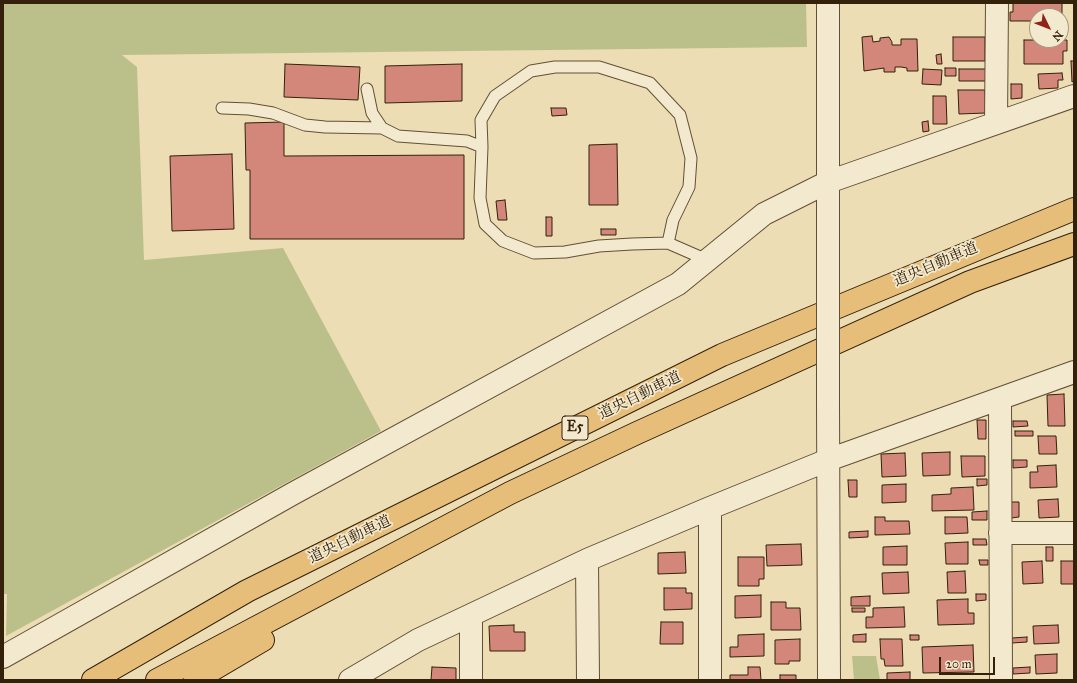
<!DOCTYPE html>
<html>
<head>
<meta charset="utf-8">
<style>
  body { margin:0 }
  #map { position:relative; width:1077px; height:683px; overflow:hidden; background:#ecddb4; font-family:"IM FELL Great Primer",serif }
  canvas { display:block }
  .frame { position:absolute; inset:0; border:4px solid #33210b; pointer-events:none }
  .north { position:absolute; left:1029px; top:8px; width:40px; height:40px; box-sizing:border-box; background:#f3e9ce; border:1px solid #a69980; border-radius:50%; rotate:133deg; font-size:11px; font-weight:700; line-height:16px; text-align:center; color:#33210b }
  .north::after { content:''; display:block; margin:auto; width:14px; height:18px; background:#8f2418; clip-path:polygon(50% 0,100% 100%,50% 72%,0 100%) }
  .scale { position:absolute; left:939px; top:657px; width:56px; height:18px; box-sizing:border-box; border:2px solid #33210b; border-top:0; padding-left:5px; font-size:12px; line-height:14px; white-space:nowrap; color:#33210b; -webkit-text-stroke:3px #f3e9ce; paint-order:stroke }
</style>
</head>
<body>
<div id="map">
<canvas width="1077" height="683"></canvas>
<div class="frame"></div>
<div class="north">N</div>
<div class="scale">20 m</div>
</div>
<script>
const ctx = document.querySelector('canvas').getContext('2d');
ctx.lineJoin = 'round';
function fillPath(path, color) { ctx.fillStyle = color; ctx.fill(path, 'evenodd'); }
const toPath = rows => new Path2D(rows.map(r => 'M' + r).join(''));
function strokePath(path, color, width, dash) { ctx.strokeStyle = color; ctx.lineWidth = width; ctx.lineCap = dash ? 'butt' : 'round'; ctx.setLineDash(dash || []); ctx.stroke(path); }
function label(font, color, halo, rows, align = 'center') {
  ctx.font = font + ' "IM FELL Great Primer","Noto Serif JP",serif'; ctx.lineWidth = 3.5; ctx.setLineDash([]); ctx.textBaseline = 'middle'; ctx.strokeStyle = halo; ctx.fillStyle = color; for (const [text, x, y, turn = 0] of rows) {
    ctx.save(); ctx.translate(x, y); ctx.rotate((+turn || 0) * Math.PI / 180); ctx.textAlign = isNaN(turn) ? turn : align; if (halo) ctx.strokeText(text, 0, 0); ctx.fillText(text, 0, 0); ctx.restore();
  }
}
const green = toPath([
  [3,3,806,3,807,47,122,55,137,67,144,260,283,248,381,431,6,636,7,594,3,594],
  [852,656,876,656,880,680,854,680]
]);
const building = toPath([
  [1013,3,1062,3,1062,20,1061,20,1061,16,1037,16,1037,21,1010,21,1010,12,1013,12,1013,3],
  [872,36,873,42,880,41,880,38,889,37,892,42,892,45,901,45,901,39,917,39,918,71,907,71,907,68,901,67,895,67,895,72,884,72,884,68,864,71,862,37,872,36],
  [953,37,985,37,985,61,953,61,953,37],
  [1024,40,1067,40,1067,51,1063,51,1063,64,1024,64,1024,40],
  [941,54,942,64,937,64,936,55,941,54],
  [1071,61,1074,61,1074,81,1072,82,1071,61],
  [285,64,360,67,358,100,284,97,285,64],
  [462,64,462,101,385,103,385,66,462,64],
  [945,68,956,68,956,76,945,76,945,68],
  [923,69,942,70,941,85,922,84,923,69],
  [959,69,987,69,987,81,959,81,959,69],
  [1062,73,1063,80,1058,80,1058,88,1039,89,1038,74,1062,73],
  [1011,84,1022,84,1022,98,1011,99,1011,84],
  [958,90,985,90,986,113,959,114,958,90],
  [933,96,946,96,947,124,933,124,933,96],
  [551,108,566,108,567,115,552,116,551,108],
  [928,121,929,131,923,132,922,122,928,121],
  [284,122,284,156,464,155,464,239,250,239,250,170,246,170,245,123,284,122],
  [617,144,618,205,589,205,589,145,617,144],
  [232,154,234,229,172,231,170,156,232,154],
  [505,200,507,220,498,220,496,201,505,200],
  [546,217,552,217,552,236,546,236,546,217],
  [601,229,616,229,616,235,601,235,601,229],
  [1064,394,1065,426,1048,426,1047,395,1064,394],
  [977,420,986,420,986,439,978,439,977,420],
  [1013,421,1027,421,1028,426,1013,427,1013,421],
  [1015,431,1033,431,1033,436,1015,436,1015,431],
  [1038,436,1056,436,1057,454,1039,454,1038,436],
  [950,452,950,475,923,476,922,453,950,452],
  [905,453,906,476,882,477,881,454,905,453],
  [961,456,985,456,985,476,962,477,961,456],
  [1013,460,1027,460,1027,467,1013,468,1013,460],
  [1056,465,1057,487,1030,488,1030,472,1038,472,1037,466,1056,465],
  [977,479,987,479,987,485,977,486,977,479],
  [848,480,857,480,857,497,849,497,848,480],
  [906,484,906,502,882,503,882,485,906,484],
  [973,487,974,510,932,511,932,495,951,494,951,488,973,487],
  [1058,499,1059,517,1039,518,1038,500,1058,499],
  [1010,502,1019,502,1019,517,1011,518,1010,502],
  [987,511,987,520,972,520,972,512,987,511],
  [875,517,885,517,885,521,909,521,910,534,875,535,875,517],
  [945,517,967,517,968,533,945,534,945,517],
  [868,531,868,537,849,538,849,532,868,531],
  [973,539,986,539,987,545,973,545,973,539],
  [968,542,968,564,946,564,945,543,968,542],
  [801,544,802,565,767,566,766,545,801,544],
  [907,546,907,565,883,565,883,547,907,546],
  [1046,547,1053,547,1053,561,1046,561,1046,547],
  [685,552,686,573,658,574,658,553,685,552],
  [738,557,764,557,764,579,759,579,759,586,738,586,738,557],
  [979,560,988,560,988,565,980,565,979,560],
  [1042,561,1043,583,1023,584,1022,562,1042,561],
  [1061,561,1074,561,1074,584,1061,584,1061,561],
  [965,571,966,593,948,593,947,572,965,571],
  [908,572,909,593,883,594,882,573,908,572],
  [664,588,686,588,686,593,692,593,692,609,664,610,664,588],
  [976,594,986,594,986,600,976,601,976,594],
  [761,595,761,617,735,618,735,596,761,595],
  [870,596,870,606,851,606,851,597,870,596],
  [968,599,968,613,974,613,974,624,938,625,937,600,968,599],
  [771,602,786,602,786,608,800,608,801,630,771,630,771,602],
  [904,607,905,627,866,628,866,617,873,617,873,608,904,607],
  [852,608,865,608,865,612,852,612,852,608],
  [661,622,683,622,683,644,660,644,661,622],
  [514,625,514,632,525,632,525,651,490,651,489,626,514,625],
  [1058,625,1059,643,1034,644,1033,626,1058,625],
  [764,634,764,656,730,657,730,647,738,647,738,635,764,634],
  [866,634,866,642,853,642,853,635,866,634],
  [910,635,919,635,919,640,910,640,910,635],
  [1027,637,1027,642,1012,643,1012,638,1027,637],
  [800,639,800,661,789,661,789,664,775,664,775,640,800,639],
  [880,639,902,639,903,666,885,666,884,659,881,659,880,639],
  [973,645,974,672,923,673,922,647,973,645],
  [1057,654,1057,673,1036,674,1035,655,1057,654],
  [432,667,456,668,456,680,431,680,432,667],
  [748,667,760,667,761,680,730,680,730,675,748,675,748,667],
  [1030,667,1030,673,1013,674,1013,668,1030,667],
  [910,672,910,680,887,680,887,673,910,672],
  [780,675,796,675,796,680,780,680,780,675]
]);
const lane = toPath([
  [367,89,372,113,382,128,398,136,467,141,482,147],
  [222,108,249,109,273,113,305,125,325,127,382,128],
  [668,243,673,220,689,187,691,158,680,115,650,83,599,67,555,67,531,71,495,96,481,120,482,147,480,198,485,224,503,241,534,253,565,252,599,246,632,244,668,243,707,260]
]);
const street = toPath([
  [828,3,828,248],
  [996,123,997,3],
  [1000,399,1001,680],
  [828,403,829,680],
  [710,508,710,680],
  [1000,533,1074,533],
  [587,560,588,680],
  [471,615,471,680],
  [3,657,294,493,678,284,764,214,828,182,1074,96],
  [350,680,418,640,471,615,587,560,710,508,828,460,1074,372]
]);
const highway = toPath([
  [93,680,247,591,722,355,1074,209],
  [157,680,510,493,637,433,970,282,1074,244],
  [195,680,263,640]
]);
const streetBridge = toPath([
  [828,403,828,248]
]);
const shields = [
  [575,428,26]
];
const shieldNames = [
  ["E5",575,428]
];
const streetNames = [
  ["道央自動車道",936,265,-23],
  ["道央自動車道",640,396,-26],
  ["道央自動車道",350,540,-26]
];
fillPath(green, '#bbc08a');
fillPath(building, '#d3867a');
strokePath(building, '#33210b', 1);
strokePath(lane, '#615035', 13);
strokePath(street, '#615035', 24);
strokePath(highway, '#33210b', 24);
strokePath(lane, '#f3e9ce', 11);
strokePath(street, '#f3e9ce', 22);
strokePath(highway, '#e6be7a', 22);
strokePath(streetBridge, '#615035', 24, []);
strokePath(streetBridge, '#f3e9ce', 22);
for (const [x, y, w] of shields) { const box = new Path2D(); box.roundRect(x - w / 2, y - 12, w, 24, 3); ctx.fillStyle = '#f3e9ce'; ctx.fill(box); strokePath(box, '#33210b', 1); }
label('bold 14px', '#33210b', null, shieldNames);
label('15px', '#33210b', '#f3e9ce', streetNames);
</script>
</body>
</html>
